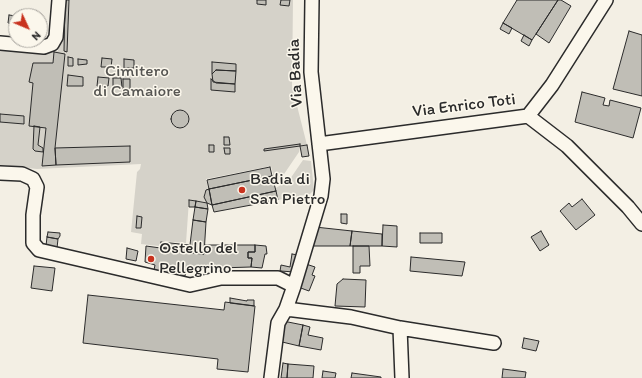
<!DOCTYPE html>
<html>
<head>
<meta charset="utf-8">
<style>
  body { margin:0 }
  #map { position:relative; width:642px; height:378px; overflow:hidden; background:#f3efe4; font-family:Itim,sans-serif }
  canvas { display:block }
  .north { position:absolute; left:8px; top:8px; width:40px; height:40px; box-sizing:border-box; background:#fbf7ec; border:1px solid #a8a59f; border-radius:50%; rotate:134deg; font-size:11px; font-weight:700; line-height:16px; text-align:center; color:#2b2b2b }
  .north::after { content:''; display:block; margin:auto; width:14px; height:18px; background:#c8321e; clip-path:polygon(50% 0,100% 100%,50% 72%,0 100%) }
</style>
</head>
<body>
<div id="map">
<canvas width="642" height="378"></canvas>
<div class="north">N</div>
</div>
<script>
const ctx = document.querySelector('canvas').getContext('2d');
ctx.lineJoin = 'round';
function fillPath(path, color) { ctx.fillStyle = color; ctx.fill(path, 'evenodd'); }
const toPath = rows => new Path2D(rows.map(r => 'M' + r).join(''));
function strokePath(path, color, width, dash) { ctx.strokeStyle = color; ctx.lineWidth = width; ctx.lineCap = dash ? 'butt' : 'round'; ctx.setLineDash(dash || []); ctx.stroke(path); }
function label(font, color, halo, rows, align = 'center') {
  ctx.font = font + ' Itim,sans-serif'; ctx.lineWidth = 3; ctx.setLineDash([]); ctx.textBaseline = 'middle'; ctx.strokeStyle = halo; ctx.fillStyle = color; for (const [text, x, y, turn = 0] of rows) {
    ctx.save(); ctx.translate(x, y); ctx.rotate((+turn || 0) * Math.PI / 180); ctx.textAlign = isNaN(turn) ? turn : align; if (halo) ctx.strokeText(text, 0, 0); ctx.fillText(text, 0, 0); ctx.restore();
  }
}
const green = toPath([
  [62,0,293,0,292,86,307,145,300,147,299,152,280,180,275,182,271,166,206,179,208,188,204,194,206,202,189,200,186,243,161,241,159,246,141,244,142,234,131,232,137,172,140,169,141,164,37,169,0,165,0,49,58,51],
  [303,160,311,161,314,190,310,194,278,200,276,188,290,179]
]);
const building = toPath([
  [65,0,69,0,67,52,64,51,65,0],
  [257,0,266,0,266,5,257,4,257,0],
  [281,0,290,0,289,6,280,5,281,0],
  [517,0,558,0,532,40,503,23,517,0],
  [558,0,561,0,571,6,549,43,536,34,558,0],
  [9,15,16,16,15,24,8,23,9,15],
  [503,23,512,28,509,34,500,29,503,23],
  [629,31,642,35,642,96,613,89,629,31],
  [524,35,532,40,529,46,521,41,524,35],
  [54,52,65,54,55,148,56,165,42,166,46,128,29,126,33,83,29,82,33,63,53,63,54,52],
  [68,57,73,58,73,66,68,66,68,57],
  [102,58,112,59,111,67,101,67,102,58],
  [78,59,87,60,87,64,78,65,78,59],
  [124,59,134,60,134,68,124,68,124,59],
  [212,62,236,64,236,71,216,70,212,74,212,62],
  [216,70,236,71,235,84,213,82,212,74,216,70],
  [68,75,83,77,83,86,67,86,68,75],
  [98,77,109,78,108,86,97,86,98,77],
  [113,78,121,78,122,87,113,86,113,78],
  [123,79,130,79,130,89,123,89,123,79],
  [211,79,216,83,235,84,235,92,211,90,211,79],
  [582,92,605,98,603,105,609,106,610,100,641,108,633,138,575,122,582,92],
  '171 119a9 9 0 1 1 18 0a9 9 0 1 1-18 0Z',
  [0,114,24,116,24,124,0,122,0,114],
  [34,126,40,127,38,145,43,148,43,152,35,151,33,149,34,126],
  [224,137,229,137,230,145,224,145,224,137],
  [300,144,300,146,264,151,264,149,300,144],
  [209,145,214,145,214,152,209,152,209,145],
  [307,145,309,156,302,157,300,146,307,145],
  [130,146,130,162,56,165,55,148,130,146],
  [224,148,230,148,230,154,225,154,224,148],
  [270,167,272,176,209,189,207,180,270,167],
  [272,176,276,191,212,205,209,189,272,176],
  [209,189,212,205,207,203,204,197,206,190,209,189],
  [276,191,278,200,214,212,212,205,276,191],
  [582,199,595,215,576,230,560,211,569,203,572,207,582,199],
  [189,200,196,201,195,207,189,207,189,200],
  [196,201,207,203,208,209,195,207,196,201],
  [195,207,208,209,206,222,193,220,195,207],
  [341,214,347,214,347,224,341,223,341,214],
  [137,216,142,217,141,228,136,228,137,216],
  [193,220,206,222,204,254,189,253,193,220],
  [383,225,397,226,397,247,382,246,383,225],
  [315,227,352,231,350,246,312,246,315,227],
  [352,231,382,234,382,246,350,246,352,231],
  [541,231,549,245,540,251,531,237,541,231],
  [48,232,60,233,60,236,58,239,47,237,48,232],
  [420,233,442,233,442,243,420,243,420,233],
  [47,237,58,239,57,248,46,246,47,237],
  [161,242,189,245,188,251,160,247,161,242],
  [205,245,255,245,255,252,248,252,248,258,252,258,251,267,186,269,185,276,155,272,154,270,155,265,145,262,146,246,204,254,205,245],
  [255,245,266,246,267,254,265,254,262,268,251,267,252,258,248,258,248,252,255,252,255,245],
  [353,246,369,246,370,266,360,266,360,273,353,273,353,246],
  [127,248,138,251,136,261,126,259,127,248],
  [292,254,298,255,295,272,280,271,281,265,290,267,292,254],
  [411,257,465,262,462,276,410,271,411,257],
  [306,264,315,267,312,275,315,276,309,291,298,287,306,264],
  [34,266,55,268,52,291,31,288,34,266],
  [343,279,366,280,365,307,335,306,337,284,343,279],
  [88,295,224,310,225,302,255,306,248,372,217,369,218,359,83,343,88,295],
  [230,298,247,301,247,300,254,300,254,306,230,303,230,298],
  [283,321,303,325,299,346,278,341,283,321],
  [303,325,310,327,308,335,323,338,321,350,299,346,303,325],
  [524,338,539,341,536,351,522,348,524,338],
  [283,363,288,364,287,378,281,378,283,363],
  [288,364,314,366,313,378,287,378,288,364],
  [503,369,526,372,525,378,502,378,503,369],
  [323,371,336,373,335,378,322,378,323,371],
  [352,373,381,377,381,378,351,378,352,373]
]);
const minor = toPath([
  [0,43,44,47,52,44,56,37,59,0],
  [528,116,552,85,606,0],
  [319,144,528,116,567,146,628,207,642,224],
  [0,173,22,174,33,179,37,187,33,215,33,243,39,250,190,285,221,278,278,278,294,286],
  [286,309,351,317,400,328,494,343],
  [400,328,402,378],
  [271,378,278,323,286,309,294,286,321,196,323,179,311,72,312,0]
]);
const markers = [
  [242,190,4,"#c8321e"],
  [151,259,4,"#c8321e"]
];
const parkNames = [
  ["Cimitero",137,72],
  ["di Camaiore",137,92]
];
const streetNames = [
  ["Via Badia",296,73,-93],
  ["Via Enrico Toti",464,106,-7]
];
const poiNames = [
  ["Badia di",250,180],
  ["San Pietro",250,200],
  ["Ostello del",159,249],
  ["Pellegrino",159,269]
];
fillPath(green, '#d5d2c9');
fillPath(building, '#c0beb6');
strokePath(building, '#2b2b2b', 1);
strokePath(minor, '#2b2b2b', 16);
strokePath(minor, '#fbf7ec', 13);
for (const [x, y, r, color] of markers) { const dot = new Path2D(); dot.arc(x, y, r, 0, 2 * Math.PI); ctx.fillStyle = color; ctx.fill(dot); strokePath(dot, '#fbf7ec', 1.5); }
label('17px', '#565552', '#fbf7ec', parkNames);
label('17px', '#2b2b2b', '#fbf7ec', streetNames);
label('17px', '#2b2b2b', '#fbf7ec', poiNames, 'left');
</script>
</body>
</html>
